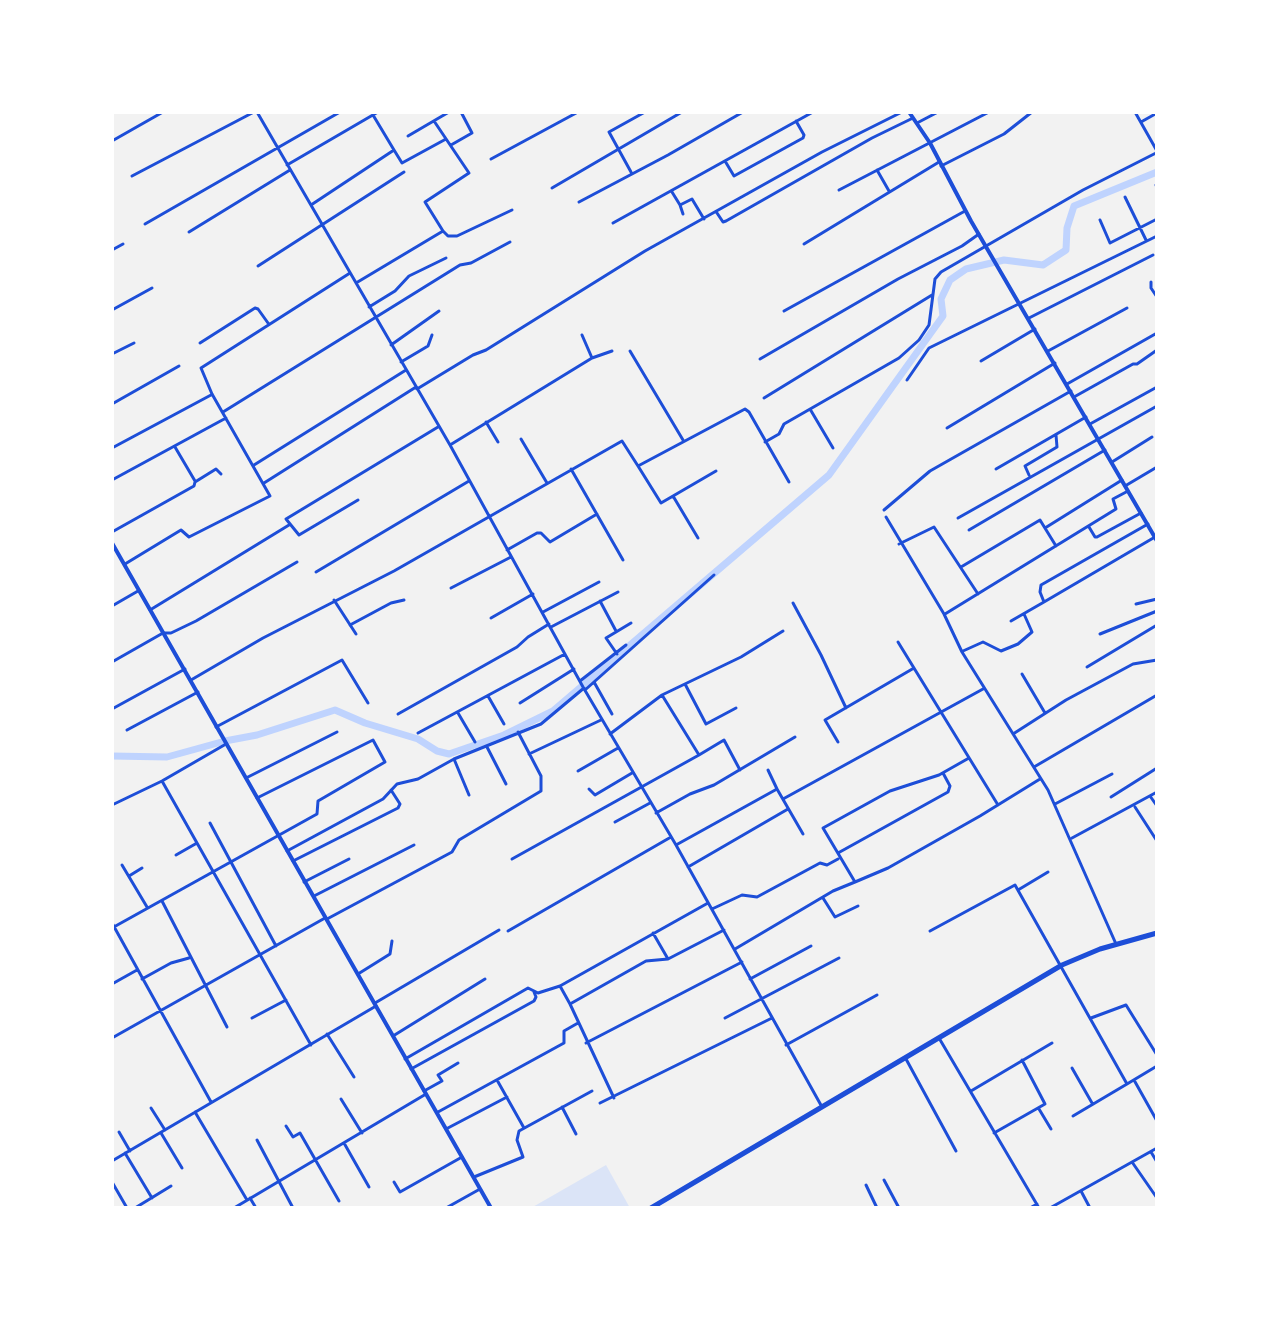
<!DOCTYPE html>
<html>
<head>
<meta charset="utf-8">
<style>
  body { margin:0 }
  #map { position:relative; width:1269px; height:1320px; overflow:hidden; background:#f2f2f2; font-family:"Nunito Sans",sans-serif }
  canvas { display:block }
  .frame { position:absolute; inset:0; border:114px solid #fff; pointer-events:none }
</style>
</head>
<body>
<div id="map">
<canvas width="1269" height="1320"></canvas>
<div class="frame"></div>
</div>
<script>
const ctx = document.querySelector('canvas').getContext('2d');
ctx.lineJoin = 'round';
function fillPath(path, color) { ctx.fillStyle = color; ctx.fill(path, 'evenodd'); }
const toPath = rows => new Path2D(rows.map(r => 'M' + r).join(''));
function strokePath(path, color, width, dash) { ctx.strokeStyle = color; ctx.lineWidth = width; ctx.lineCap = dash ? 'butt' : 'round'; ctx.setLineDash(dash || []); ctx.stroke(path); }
const green = toPath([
  [606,1165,630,1208,531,1208]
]);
const canal = toPath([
  [112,756,167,757,225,741,257,735,335,710,365,723,418,739,437,751,449,754,504,735,553,711,829,475,943,316,941,299,950,280,966,269,1004,260,1043,265,1066,250,1067,228,1074,206,1157,172]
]);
const minor = toPath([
  [257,112,450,445,583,687,676,845,822,1107],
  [373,115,394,150],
  [434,121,469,173,425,202,443,231],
  [1141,122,1157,113],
  [917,123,938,112],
  [408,136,449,112],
  [112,141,163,112],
  [451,145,472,133,461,112],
  [491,159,578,112],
  [725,161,734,176,803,138,804,135,796,121],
  [287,165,378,112],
  [941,166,1004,134,1032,112],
  [877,170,889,191],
  [631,172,609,132,645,112],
  [132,176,254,112],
  [1156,185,1157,187],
  [552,188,682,112],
  [839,190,989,112],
  [672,192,680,205,692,199,704,219],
  [1125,197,1146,240],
  [579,202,668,155,743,112],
  [311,205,394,150,402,163,446,139],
  [680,205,683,214],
  [717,213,723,222,726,221,872,138,913,118],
  [1100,220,1110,243,1157,219],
  [613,223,813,112],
  [145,224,340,112],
  [189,232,290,170],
  [804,244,939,162],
  [112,250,123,244],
  [258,266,404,172],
  [1151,282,1151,288,1157,297],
  [356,283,443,231,448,236,457,236,512,210],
  [369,307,395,291,409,276,446,258],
  [112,310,152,288],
  [784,311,965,211],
  [1029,318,1153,255],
  [1157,324,1157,328],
  [200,343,255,308,258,309,268,323],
  [391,345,439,311],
  [630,351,683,440],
  [1048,351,1127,308],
  [112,354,134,343],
  [592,358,612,351],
  [760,359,898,279,962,246,979,234],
  [981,361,1035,329],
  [401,362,428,346,432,335],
  [907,380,929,348,1157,236],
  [1067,384,1157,333],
  [417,389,473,355,486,350,645,251,822,152,902,112],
  [1074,397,1133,364,1137,364,1157,350],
  [764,398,932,295],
  [112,404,179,366],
  [810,409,833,448],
  [223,412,460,265,471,263,510,242],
  [486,422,498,442],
  [1090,424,1157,387],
  [947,428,1055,363],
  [521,439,547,483],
  [765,442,779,434,784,424,899,358,919,340,929,325,935,279,941,272,1083,190,1156,153,1157,151,1135,112],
  [450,445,592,358,582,335],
  [175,447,195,481],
  [112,448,211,395],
  [1112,462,1152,437],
  [254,465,406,370],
  [638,466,661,503,716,471],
  [571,469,623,560],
  [996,469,1086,417],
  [1029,475,1025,466,1057,447,1056,435],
  [112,480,226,418],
  [264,483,416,387],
  [1125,486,1157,467],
  [673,496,698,538],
  [358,500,299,535,286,519,438,427],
  [884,510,930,471,1071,391],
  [886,517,944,614,962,652,1048,790,1116,944],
  [958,518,1157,406],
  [1089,527,1095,537,1097,537,1141,513],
  [1045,528,1122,480],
  [969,530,1105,450],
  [112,532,194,486,195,482,216,469,221,474],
  [899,544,934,527,978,594],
  [507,550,537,533,541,533,550,542,597,514],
  [125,564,181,530,189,537,270,496,212,394,201,368,350,273],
  [961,567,1040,520,1056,546],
  [316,572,469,481],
  [451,588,511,557],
  [334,600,356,634],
  [600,601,616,631],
  [1044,602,1155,537],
  [793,603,821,655,846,708],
  [1136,604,1157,599],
  [112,606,138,591],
  [150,610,289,525],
  [543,612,599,582],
  [945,614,1116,509,1113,499,1128,491],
  [491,618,533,594],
  [1011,621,1044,602,1040,592,1041,585,1148,524],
  [350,625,391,603,404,600],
  [551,627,618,592],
  [1100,634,1157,611],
  [898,642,998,805],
  [963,651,983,642,1001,651,1018,644,1032,632,1024,614],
  [617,654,606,638,631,623],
  [112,662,163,633,171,633,196,621,297,562],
  [1087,667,1157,625],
  [1022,674,1045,713],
  [191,680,263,638,394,571,622,441,638,466,745,409,749,412,789,482],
  [580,681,626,645],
  [594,682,612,714],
  [685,684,706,724,736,708],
  [585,690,714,575],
  [488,696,504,724],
  [520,703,574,669],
  [112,709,185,669],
  [458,713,475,742],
  [398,714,517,647,528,637,549,624],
  [216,727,342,660,368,703],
  [127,730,198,692],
  [418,733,565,654],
  [610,734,662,695,741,657,783,631],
  [1013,734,1066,700,1133,664,1157,660],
  [838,742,825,720,914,668],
  [487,747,506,784],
  [529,754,601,720],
  [699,755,724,740,740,770],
  [454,759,469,795],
  [1034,767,1157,695],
  [768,770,777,789],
  [578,771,618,748],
  [246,778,337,732],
  [162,781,311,1045],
  [589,789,595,795,632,773],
  [1150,796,1157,806],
  [1111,797,1157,768],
  [783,799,983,689],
  [1055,804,1112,774],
  [112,805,162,781,226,744],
  [1135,807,1157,841],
  [656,813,690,794,714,785,795,737],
  [615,822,650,803],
  [210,823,276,946],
  [1072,838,1157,792],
  [676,845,777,789,803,834],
  [287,851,383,799,397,784,418,779,454,759,541,724,584,688],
  [838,853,948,792,950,786,943,773],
  [176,855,197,843],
  [512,859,699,755,662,695],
  [293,861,398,808,400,804,391,790],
  [122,865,147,907],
  [688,867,788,809],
  [129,876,142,868],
  [304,882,349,859],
  [855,882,888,868,980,816,1040,779],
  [1018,890,1048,872],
  [314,896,414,845],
  [823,898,835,917,858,906],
  [162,901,227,1027],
  [712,909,742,895,757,897,820,863,827,865,838,859],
  [327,919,452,852,459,840,541,791,541,776,518,732],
  [112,923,211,1102],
  [112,928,317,814,318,801,385,762,373,740,257,798],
  [508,931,671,837],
  [930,931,1015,885,1127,1084,1073,1116],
  [653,933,668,959],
  [735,949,833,891,855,882,823,828,890,791,939,775,969,758],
  [358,974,390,954,392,941],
  [142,979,171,963,189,958],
  [750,979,811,946],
  [112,984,137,970],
  [560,986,570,1004,646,961,668,959,724,930],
  [375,1003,499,930],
  [570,1004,614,1098],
  [252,1018,286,1000],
  [725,1018,839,958],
  [1091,1018,1126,1005,1157,1055],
  [327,1034,354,1077],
  [393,1036,485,979],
  [112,1038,325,918],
  [939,1038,1039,1208],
  [586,1043,742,962],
  [786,1045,877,995],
  [405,1059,528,988,538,993,560,986,708,903],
  [906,1059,956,1151],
  [1072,1068,1092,1103],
  [411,1069,534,1001,536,997,534,992],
  [497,1080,524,1128],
  [1134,1080,1157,1121],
  [1127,1084,1157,1066],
  [424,1091,442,1081,438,1075,458,1063],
  [971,1091,1052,1043],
  [341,1099,362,1133],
  [600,1103,772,1018],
  [562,1107,576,1134],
  [151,1108,165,1130],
  [1039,1109,1051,1129],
  [195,1112,247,1200],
  [438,1112,564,1043,564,1031,578,1023],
  [286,1126,293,1137,300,1133,339,1201],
  [446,1129,507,1097],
  [119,1132,130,1151],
  [161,1133,182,1168],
  [994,1133,1045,1104,1022,1060],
  [257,1140,293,1208],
  [344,1143,369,1187],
  [1151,1152,1157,1162],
  [125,1153,152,1198],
  [112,1161,376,1006],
  [1132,1162,1157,1198],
  [474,1177,523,1157,517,1140,519,1131,592,1091],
  [884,1180,899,1208],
  [112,1182,127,1208],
  [394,1182,400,1192,462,1157],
  [866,1185,877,1208],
  [1081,1191,1090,1208],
  [250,1198,256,1208],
  [135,1208,171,1186],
  [234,1208,426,1094],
  [446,1208,480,1189],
  [1030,1208,1037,1204],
  [1050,1208,1157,1148]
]);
const tertiary = toPath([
  [909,112,930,143,971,221,1157,541]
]);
const secondary = toPath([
  [112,543,491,1208]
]);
const primary = toPath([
  [651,1208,1062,965,1100,949,1157,933]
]);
fillPath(green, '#dbe4f7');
strokePath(canal, '#bfd3fe', 7);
strokePath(minor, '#1d4ed8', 3);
strokePath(tertiary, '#1d4ed8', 4);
strokePath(secondary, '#1d4ed8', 4);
strokePath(primary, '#1d4ed8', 5);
</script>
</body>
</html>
